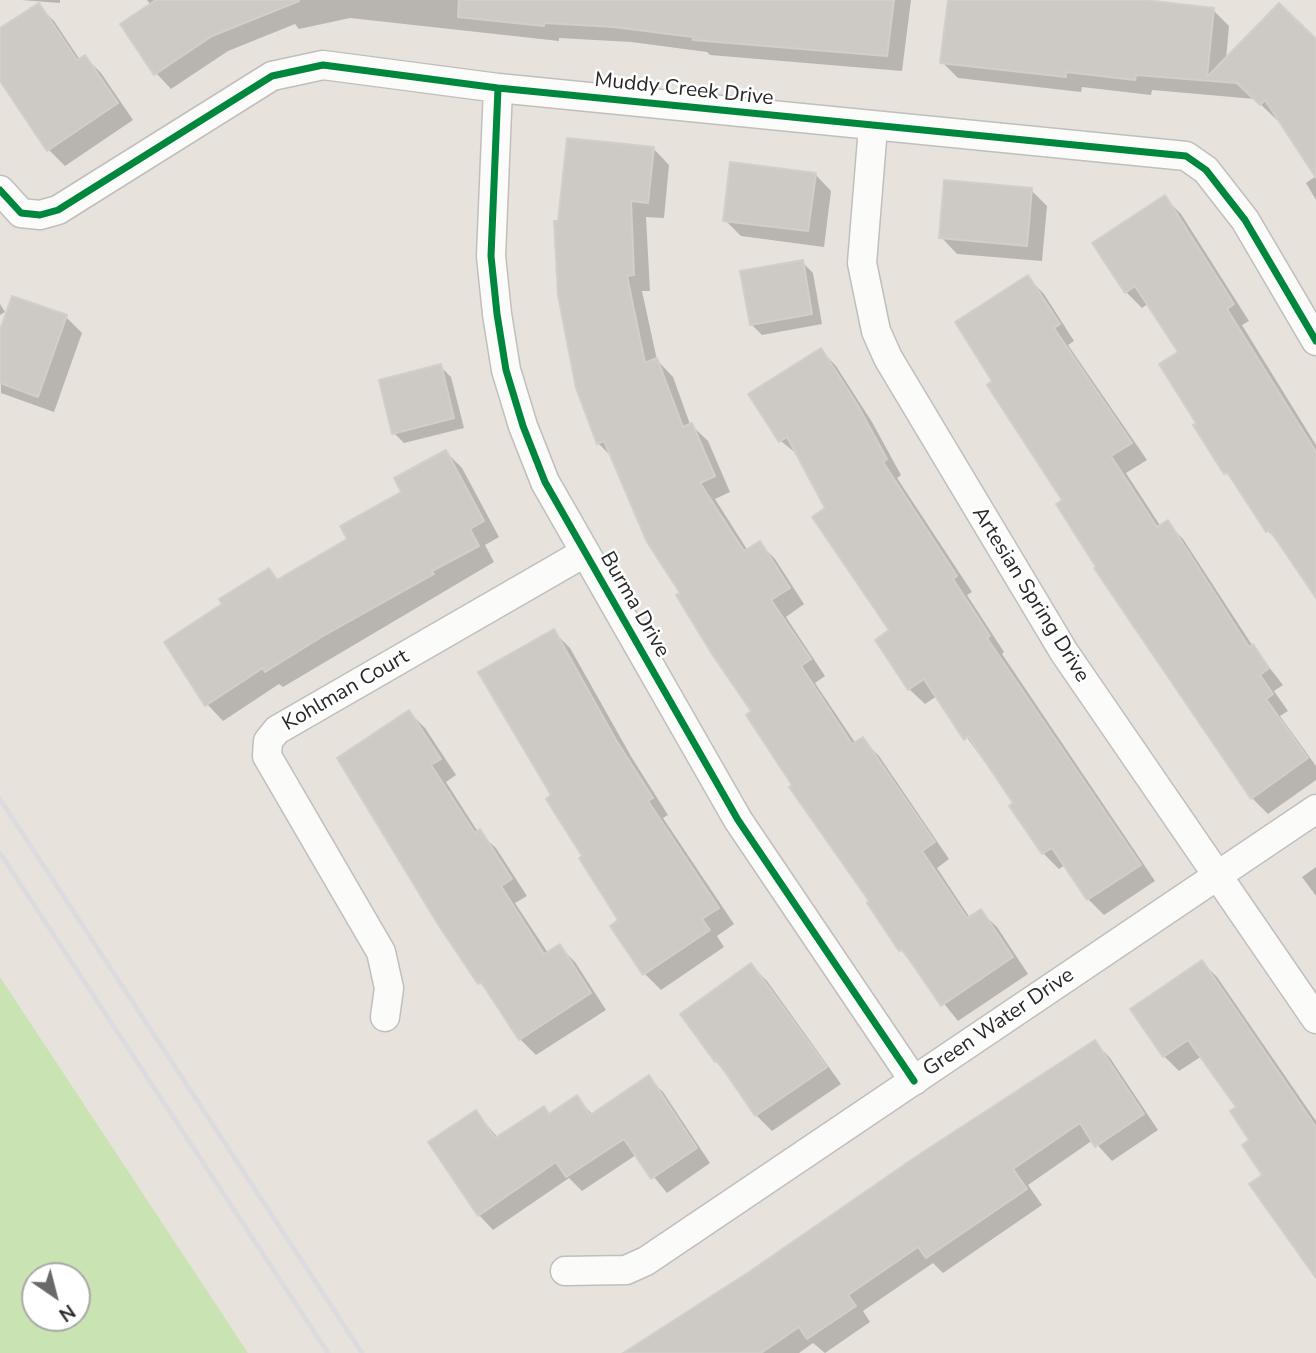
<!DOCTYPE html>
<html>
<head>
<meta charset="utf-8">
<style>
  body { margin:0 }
  #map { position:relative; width:1316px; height:1353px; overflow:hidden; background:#e7e2dc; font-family:"Nunito Sans",sans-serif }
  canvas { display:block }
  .north { position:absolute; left:21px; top:1262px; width:70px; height:70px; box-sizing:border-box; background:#fff; border:2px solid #a9a9a9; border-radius:50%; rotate:145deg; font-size:19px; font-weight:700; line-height:28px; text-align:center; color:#282828 }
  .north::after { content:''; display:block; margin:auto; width:24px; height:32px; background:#6b6967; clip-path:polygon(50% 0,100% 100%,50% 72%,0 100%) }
</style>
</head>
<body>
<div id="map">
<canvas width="1316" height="1353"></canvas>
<div class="north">N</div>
</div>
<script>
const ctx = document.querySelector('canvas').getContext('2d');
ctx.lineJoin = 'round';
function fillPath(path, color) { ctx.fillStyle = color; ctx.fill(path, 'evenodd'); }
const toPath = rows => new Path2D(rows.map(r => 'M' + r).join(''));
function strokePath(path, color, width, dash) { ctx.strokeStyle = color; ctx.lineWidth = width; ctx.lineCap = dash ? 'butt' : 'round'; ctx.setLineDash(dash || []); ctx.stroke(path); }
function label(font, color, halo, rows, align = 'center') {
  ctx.font = font + ' "Nunito Sans",sans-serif'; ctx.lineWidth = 5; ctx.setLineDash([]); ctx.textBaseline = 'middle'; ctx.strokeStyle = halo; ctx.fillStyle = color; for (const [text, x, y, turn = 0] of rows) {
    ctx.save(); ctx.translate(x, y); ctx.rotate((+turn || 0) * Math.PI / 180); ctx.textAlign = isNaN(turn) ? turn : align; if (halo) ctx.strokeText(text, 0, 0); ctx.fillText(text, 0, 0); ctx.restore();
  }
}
const green = toPath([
  [0,977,248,1353,0,1353],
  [35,1276,77,1276,77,1318,35,1318]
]);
const shadow = toPath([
  [21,0,60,0,60,3],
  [147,0,911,0,902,71,710,55,707,52,631,42,559,38,559,41,350,18,299,29,295,24,228,51,171,89,156,73,151,5],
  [950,0,1151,0,1156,5,1213,10,1229,26,1226,60,1316,42,1316,174,1279,118,1277,120,1255,99,1152,90,1151,95,1082,87,1081,92,958,78,942,62],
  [38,5,54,21,80,60,85,57,101,73,133,120,65,166,49,150,0,79,0,31],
  [653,148,669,165,664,218,646,217,650,291,642,291,657,360,673,377,690,424,708,441,730,492,715,499,748,551,759,543,775,559,804,604,786,617,825,676,815,683,856,744,863,740,879,756,949,859,937,868,970,918,980,911,997,927,1028,974,958,1021,901,950,682,593,612,457,598,443,559,294],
  [815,174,831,191,824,247,741,236,725,220],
  [1316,176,1316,200,1306,183],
  [1031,190,1047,206,1042,261,957,254,941,237],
  [1165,198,1181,214,1249,321,1242,325,1316,445,1316,595,1283,546,1267,530,1237,484,1225,472,1199,423,1181,352,1149,303,1142,308,1126,292],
  [802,262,813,273,822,324,762,335,751,324],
  [1028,278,1044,294,1074,341,1068,345,1147,460,1126,473,1161,527,1167,523,1183,539,1254,648,1283,685,1274,691,1288,711,1280,716,1316,766,1316,780,1268,814,1252,798,1099,567,1064,500,995,382],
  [0,304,5,312,0,315],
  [66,317,82,333,54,412,1,393,0,335],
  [821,350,836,366,872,422,901,475,897,478,972,592,967,595,1004,652,1002,654,1155,881,1104,915,1088,899,1065,865,1059,869,1043,853,1015,804,937,696,925,704,909,689,891,631,798,455,781,441,751,395],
  [440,366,451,377,464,428,404,443,394,433],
  [446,452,462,468,499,537,485,545,494,562,283,687,279,684,223,721,207,704,224,605,268,570,279,580,350,540],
  [554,632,570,648,632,758,668,815,663,818,734,924,717,936,724,947,661,990,645,974,553,796],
  [409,712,425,728,456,775,446,782,478,832,496,848,527,896,515,903,548,953,559,946,575,962,606,1010,536,1055,520,1039,492,995,479,982],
  [1316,867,1316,896,1302,877],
  [1202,962,1217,977,1316,1121,1316,1276,1264,1175,1239,1108,1202,1056,1179,1071,1164,1056],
  [751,965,767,981,841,1084,772,1131,756,1115,716,1061],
  [1095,1042,1110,1058,1158,1130,1112,1161,1093,1140,1028,1185,1042,1205,943,1273,933,1263,863,1311,870,1322,825,1353,813,1343,799,1353,629,1353,918,1157],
  [648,1078,663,1092,710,1163,667,1193,636,1155,582,1191,569,1178,493,1230,479,1215,476,1112,498,1138,543,1108,550,1115,577,1098,593,1115]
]);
const building = toPath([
  [156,0,298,0,299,1,212,36,154,75,120,24,156,0],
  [459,0,894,0,887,56,693,40,693,37,614,27,544,23,544,26,458,17,459,0],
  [948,0,1145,0,1214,8,1207,77,1279,3,1316,39,1316,178,1265,100,1260,105,1237,83,1136,75,1135,80,1066,72,1066,77,940,63,948,0],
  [39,3,77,60,85,55,118,103,47,151,0,81,0,28,39,3],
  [567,138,654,147,648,203,631,201,634,275,627,276,645,363,657,358,683,427,692,423,715,476,700,483,744,551,760,541,790,588,771,600,811,659,801,666,852,744,863,737,935,842,922,851,967,918,981,909,1013,957,941,1006,902,949,899,951,867,903,869,901,789,787,792,785,746,715,751,711,712,654,676,595,680,593,647,542,604,441,597,444,576,388,558,295,554,221,558,221,567,138],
  [730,162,816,173,808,231,723,221,730,162],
  [944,180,1032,188,1027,246,939,238,944,180],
  [1165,195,1234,304,1227,309,1316,452,1316,598,1269,529,1266,532,1227,472,1224,474,1193,425,1196,423,1159,364,1178,352,1135,286,1125,293,1092,243,1165,195],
  [803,260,812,314,750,325,740,271,803,260],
  [1028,275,1060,324,1054,328,1132,443,1111,456,1157,527,1168,520,1249,647,1253,644,1269,668,1260,675,1273,694,1266,699,1308,758,1251,799,1094,568,1096,567,1056,504,1062,500,987,385,992,381,955,322,1028,275],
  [12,296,67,315,38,397,0,383,0,330,12,296],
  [821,348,857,404,887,459,883,462,957,576,953,579,990,636,987,638,1141,865,1087,900,1052,848,1042,854,1009,806,1013,803,968,736,964,740,924,679,908,690,875,640,889,630,812,517,825,508,787,437,779,442,748,394,821,348],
  [441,364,454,418,392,434,379,380,441,364],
  [446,450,484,521,470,529,479,546,432,571,434,574,323,636,265,672,263,668,205,706,164,642,222,604,219,599,269,568,277,580,347,539,340,526,401,492,394,478,446,450],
  [554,629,616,740,653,798,648,801,719,908,702,919,710,930,643,975,610,926,618,920,579,858,582,856,546,799,551,795,478,672,554,629],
  [409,710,441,759,431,765,475,833,480,829,512,879,501,886,544,954,560,944,591,993,519,1040,481,982,478,984,439,926,337,758,409,710],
  [1202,960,1316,1127,1316,1278,1249,1184,1262,1175,1242,1145,1249,1140,1230,1111,1236,1107,1188,1040,1163,1057,1130,1009,1202,960],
  [751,963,827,1067,755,1116,717,1060,715,1062,680,1014,751,963],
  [1095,1040,1144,1114,1095,1147,1080,1123,1013,1169,1027,1189,926,1258,918,1247,848,1295,856,1306,807,1339,799,1327,761,1353,623,1353,749,1272,917,1156,1095,1040],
  [649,1075,697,1148,651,1179,624,1139,566,1177,556,1162,478,1216,428,1142,476,1110,495,1138,544,1106,549,1114,577,1095,590,1115,649,1075]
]);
const street = toPath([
  [498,88,491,256,497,314,506,370,523,426,545,482,738,820,914,1081],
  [873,127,862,263,876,331,888,358,1064,652,1316,1019],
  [0,190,21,213,40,215,58,210,272,76,323,65,498,88,1186,156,1206,170,1245,220,1316,341],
  [385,1017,389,988,381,952,267,756,268,741,277,730,584,553],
  [565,1271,626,1270,646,1261,1316,809]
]);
const rail = toPath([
  [0,799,362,1353],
  [0,853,328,1353]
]);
const cycleway = toPath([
  [498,88,491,256,497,314,506,370,523,426,545,482,738,820,914,1081],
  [0,190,21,213,40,215,58,210,272,76,323,65,498,88,1186,156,1206,170,1245,220,1316,341]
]);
const streetNames = [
  ["Muddy Creek Drive",684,90,6],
  ["Artesian Spring Drive",1030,595,58],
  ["Burma Drive",634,605,60],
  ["Kohlman Court",346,691,-30],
  ["Green Water Drive",999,1023,-34]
];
fillPath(green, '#c9e4b2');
fillPath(shadow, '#0003');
fillPath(building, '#cdcac6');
strokePath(building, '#d2cec9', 2);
strokePath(street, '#c0bebe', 31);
strokePath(street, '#fbfbfa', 28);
strokePath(rail, '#dcdcde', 5);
strokePath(cycleway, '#00873e', 7);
label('21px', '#282828', '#fff', streetNames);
</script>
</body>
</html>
